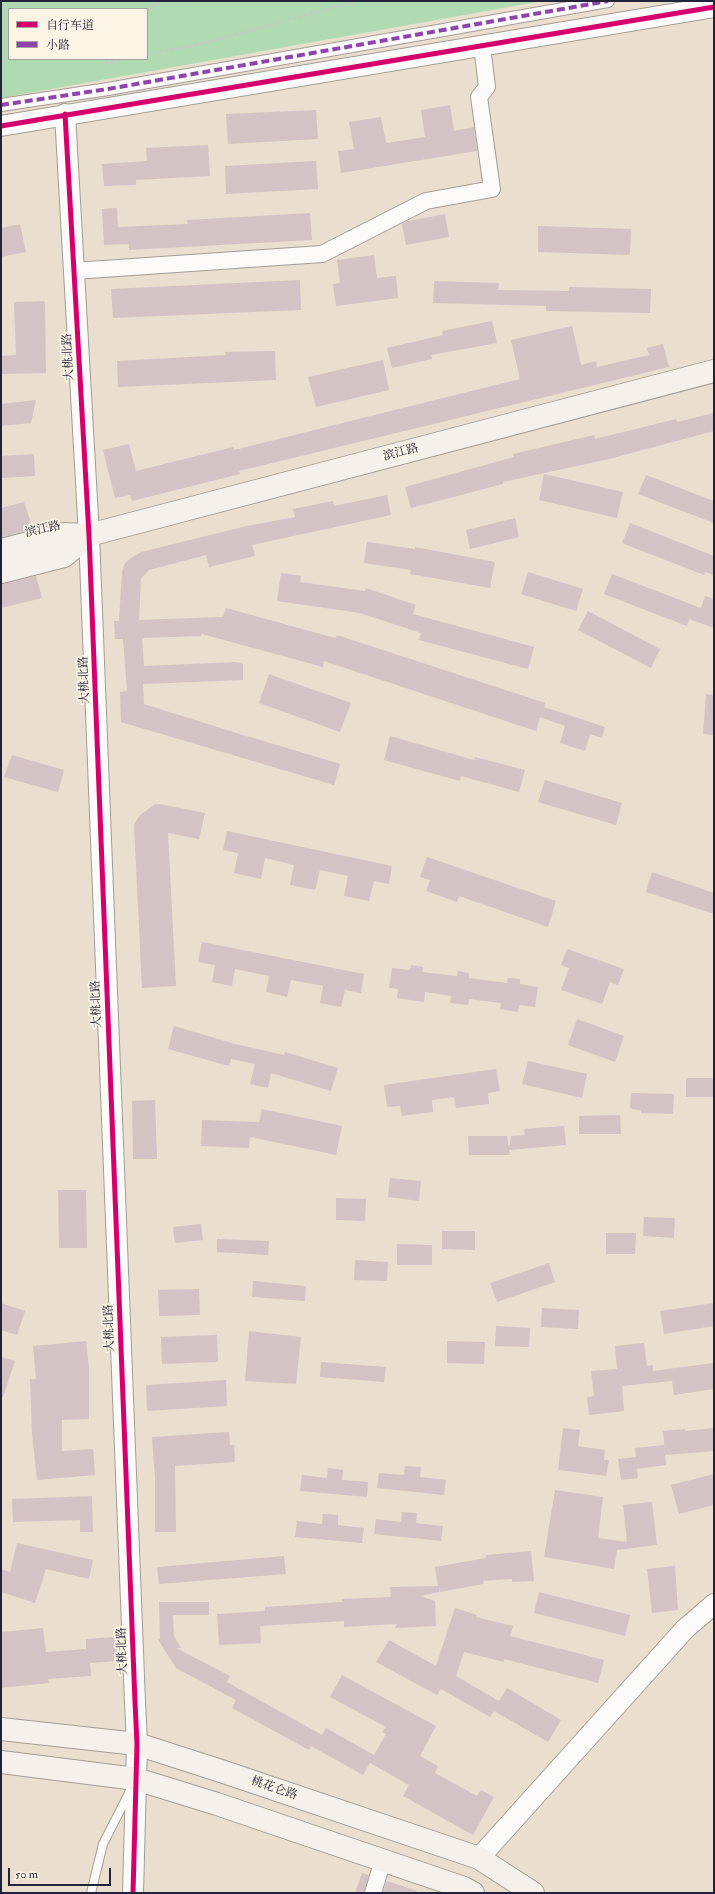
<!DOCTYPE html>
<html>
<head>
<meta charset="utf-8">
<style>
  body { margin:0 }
  #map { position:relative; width:715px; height:1894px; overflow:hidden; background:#eadece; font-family:"IM FELL Double Pica","Noto Serif SC",serif }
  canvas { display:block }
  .frame { position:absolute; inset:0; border:2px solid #22223b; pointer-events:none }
  .legend { position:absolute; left:8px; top:8px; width:140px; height:52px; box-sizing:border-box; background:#fcf5e5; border:1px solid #a5a1a1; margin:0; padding:5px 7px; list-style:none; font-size:12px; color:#22223b }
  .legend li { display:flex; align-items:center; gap:8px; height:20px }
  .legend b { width:20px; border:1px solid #a5a1a1 }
  .scale { position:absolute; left:8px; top:1868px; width:103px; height:18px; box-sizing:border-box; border:2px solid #22223b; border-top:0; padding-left:5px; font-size:12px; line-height:14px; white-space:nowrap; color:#22223b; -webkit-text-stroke:3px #fcf5e5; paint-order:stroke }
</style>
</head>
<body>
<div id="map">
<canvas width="715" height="1894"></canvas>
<div class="frame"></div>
<ul class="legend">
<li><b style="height:5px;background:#d6006c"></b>自行车道</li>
<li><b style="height:5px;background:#8e44ad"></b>小路</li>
</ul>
<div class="scale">50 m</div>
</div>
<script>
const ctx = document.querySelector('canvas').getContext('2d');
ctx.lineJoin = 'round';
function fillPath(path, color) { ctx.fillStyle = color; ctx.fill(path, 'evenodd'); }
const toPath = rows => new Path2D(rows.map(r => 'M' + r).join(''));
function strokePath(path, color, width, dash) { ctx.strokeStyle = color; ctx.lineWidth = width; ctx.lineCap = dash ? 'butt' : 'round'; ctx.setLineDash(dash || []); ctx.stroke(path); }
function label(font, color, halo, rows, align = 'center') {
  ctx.font = font + ' "IM FELL Double Pica","Noto Serif SC",serif'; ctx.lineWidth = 3.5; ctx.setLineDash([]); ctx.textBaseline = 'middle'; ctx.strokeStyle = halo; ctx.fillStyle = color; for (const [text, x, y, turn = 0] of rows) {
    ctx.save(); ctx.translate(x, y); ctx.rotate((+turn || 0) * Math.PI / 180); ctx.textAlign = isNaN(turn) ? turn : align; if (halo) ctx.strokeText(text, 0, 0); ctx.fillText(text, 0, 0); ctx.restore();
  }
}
const green = toPath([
  [1,1,542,1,1,98],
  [9,9,147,9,147,59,9,59]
]);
const building = toPath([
  [450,105,454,131,474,127,477,151,341,173,338,151,354,149,349,122,381,117,386,143,425,137,421,110],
  [316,110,318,139,228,144,226,114],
  [208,145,210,176,136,180,136,185,104,186,102,164,147,161,146,148],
  [316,161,318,189,226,194,225,166],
  [117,208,118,227,188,224,187,220,310,213,312,240,129,250,129,244,104,245,102,209],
  [445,214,449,237,406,245,402,224,408,221],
  [20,224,26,252,1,257,1,228],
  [538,226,631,229,630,255,538,252],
  [374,255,377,278,396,276,398,298,336,306,333,284,340,283,337,260],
  [300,280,301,310,113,318,111,289],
  [434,281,499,283,498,290,569,291,569,287,651,289,650,313,546,311,546,306,433,303],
  [45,301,46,373,1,374,1,356,16,355,14,302],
  [492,321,497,343,431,355,432,359,392,368,387,348,443,335,442,331],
  [572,326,581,365,596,361,597,367,649,355,647,348,663,344,669,367,239,471,240,474,132,501,130,495,115,498,103,450,129,444,136,471,233,447,234,450,520,379,511,340],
  [275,351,276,380,118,387,117,361,226,355,225,352],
  [383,360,389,390,316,407,308,377],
  [36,400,31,423,1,426,1,404],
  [714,413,714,431,609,459,503,482,503,484,411,508,405,487,514,457,513,454,594,435,595,439,676,419,677,422],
  [34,454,35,476,1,478,1,456],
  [544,474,623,492,617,518,539,500],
  [646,475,714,501,714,523,638,494],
  [387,495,391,515,252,545,255,556,209,567,206,555,149,570,141,579,139,620,223,617,226,608,335,638,337,635,545,703,544,707,605,727,602,738,590,734,585,751,560,743,565,726,540,717,536,731,324,661,323,667,202,634,201,636,142,638,144,666,237,662,243,664,243,680,143,684,144,704,246,736,246,739,247,736,340,764,334,785,121,722,120,692,127,691,123,639,115,639,114,621,119,621,122,572,125,563,131,558,141,552,247,526,295,517,293,509,333,501,334,506],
  [24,502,33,529,1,537,1,508],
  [515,518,519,537,470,549,466,530],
  [630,523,714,556,714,575,705,572,704,575,622,543],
  [367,542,415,549,415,547,495,562,490,588,410,574,411,570,364,563],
  [528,572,583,589,576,611,521,594],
  [281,573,301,576,300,582,365,591,366,588,416,605,413,614,534,647,528,669,419,640,421,633,360,613,277,601],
  [612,574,701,608,705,596,714,599,714,628,689,619,687,626,604,594],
  [36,576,42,598,1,608,1,584],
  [588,611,660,649,651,668,578,630],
  [269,674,351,703,340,732,259,703],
  [706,694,714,695,714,735,703,734],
  [390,736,474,760,475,757,525,770,519,792,461,776,460,781,384,760],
  [12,755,64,770,58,792,4,777],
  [545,780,622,803,616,825,538,802],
  [155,804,165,805,205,813,199,839,168,833,176,986,142,988,134,825,139,816],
  [227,831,392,866,389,884,374,881,369,901,344,896,348,876,320,870,315,890,290,885,294,865,265,858,261,879,234,873,238,853,223,850],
  [427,857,556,901,548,927,459,896,457,902,426,891,430,880,420,877],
  [652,872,714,893,714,914,646,892],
  [202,942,364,974,361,993,345,990,341,1007,320,1003,323,986,291,980,287,997,266,992,269,976,235,969,232,986,212,982,215,965,198,962],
  [567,949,624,969,618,985,610,982,602,1004,561,990,569,968,561,965],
  [411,965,423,967,422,972,457,976,458,971,469,973,469,978,507,983,508,978,520,979,520,984,538,987,535,1007,519,1005,518,1012,500,1009,501,1003,469,999,468,1005,450,1003,451,996,425,992,424,1002,397,998,398,989,389,988,392,968,410,970],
  [577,1019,624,1036,615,1062,568,1045],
  [174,1026,235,1044,284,1055,285,1052,338,1068,331,1091,271,1073,268,1088,250,1084,255,1064,231,1059,229,1066,168,1049],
  [528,1061,587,1074,582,1098,522,1084],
  [496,1069,500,1091,488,1093,489,1104,456,1108,454,1097,432,1100,433,1112,402,1116,400,1106,387,1107,384,1085],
  [686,1078,714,1078,714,1097,686,1097],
  [631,1093,674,1094,673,1114,641,1113,641,1111,630,1108],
  [155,1100,157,1159,133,1159,132,1101],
  [262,1109,342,1126,336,1155,250,1137,249,1148,201,1146,202,1120,259,1122],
  [620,1115,621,1134,579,1134,579,1116],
  [564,1126,566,1145,509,1150,510,1155,469,1155,468,1136,507,1136,509,1148,511,1136,525,1135,524,1129],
  [390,1178,421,1181,419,1201,388,1197],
  [58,1190,86,1190,87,1248,59,1248],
  [336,1198,366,1199,365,1221,336,1220],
  [644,1217,675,1218,674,1238,643,1236],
  [201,1224,203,1240,175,1243,173,1227],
  [442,1231,475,1231,475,1250,442,1249],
  [606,1233,636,1233,635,1254,606,1254],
  [217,1239,269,1241,268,1255,217,1252],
  [397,1244,432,1245,432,1265,397,1265],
  [355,1260,388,1262,387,1281,354,1280],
  [549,1263,555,1282,497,1302,490,1283],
  [253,1281,306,1286,305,1301,252,1297],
  [199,1289,200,1315,159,1316,158,1290],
  [1,1303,25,1311,17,1335,1,1330],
  [714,1303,714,1326,664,1334,660,1311],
  [542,1308,579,1310,578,1329,541,1327],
  [496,1326,530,1328,529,1347,495,1346],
  [249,1331,301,1337,296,1384,245,1381],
  [217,1335,218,1362,162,1364,161,1337],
  [86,1341,89,1368,89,1419,62,1420,62,1451,93,1449,95,1475,37,1480,32,1434,30,1379,36,1379,33,1346],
  [447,1341,485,1342,484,1364,447,1363],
  [644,1343,647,1366,653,1365,653,1371,714,1363,714,1389,674,1395,672,1381,622,1386,624,1411,589,1415,587,1397,594,1396,591,1371,617,1369,615,1346],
  [1,1357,15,1361,3,1397,1,1397],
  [321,1362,386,1367,384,1382,320,1377],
  [226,1380,227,1406,147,1411,146,1385],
  [563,1428,580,1430,578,1446,605,1450,604,1460,609,1460,606,1476,558,1470],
  [714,1428,714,1451,665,1455,663,1431,685,1429,685,1431],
  [229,1432,230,1445,234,1445,235,1462,175,1466,176,1532,155,1532,155,1478,152,1437],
  [664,1445,666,1465,637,1469,638,1478,621,1480,618,1459,636,1457,635,1448],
  [405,1466,421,1467,420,1477,446,1480,444,1495,377,1488,379,1473,404,1475],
  [328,1468,343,1470,342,1480,368,1482,367,1497,300,1491,302,1475,327,1478],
  [714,1474,714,1505,679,1514,671,1485],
  [555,1490,603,1497,598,1538,627,1542,623,1505,652,1502,657,1545,617,1550,614,1569,544,1557],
  [92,1496,93,1532,80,1532,80,1520,13,1522,12,1499],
  [402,1512,417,1513,416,1523,443,1526,441,1541,374,1534,376,1519,401,1522],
  [323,1514,338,1515,338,1525,364,1528,362,1543,295,1537,297,1521,322,1524],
  [17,1543,93,1560,89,1579,46,1569,35,1603,1,1592,1,1569,10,1572],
  [531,1551,534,1581,512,1582,512,1579,483,1581,483,1584,440,1592,439,1587,439,1592,420,1596,435,1601,436,1626,395,1628,397,1624,344,1627,344,1621,260,1626,261,1643,219,1645,217,1614,265,1611,265,1607,342,1602,342,1599,391,1597,390,1587,438,1586,435,1567,486,1558,486,1555],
  [284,1556,286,1574,159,1584,157,1567],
  [675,1566,678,1610,652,1613,647,1569],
  [539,1592,630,1615,625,1636,534,1613],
  [159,1602,209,1602,209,1615,173,1615,174,1636,181,1648,176,1648,230,1676,227,1682,322,1735,326,1728,374,1755,386,1734,382,1732,386,1727,330,1697,342,1675,436,1726,420,1756,438,1766,435,1773,477,1796,481,1790,494,1797,473,1835,403,1796,409,1785,370,1763,363,1775,311,1746,309,1750,232,1708,236,1700,176,1668,157,1638,160,1639],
  [455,1608,477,1615,476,1617,513,1626,510,1636,604,1660,598,1683,504,1659,504,1662,464,1652,456,1676,499,1701,507,1688,561,1720,548,1742,494,1711,490,1717,441,1689,437,1695,376,1662,389,1640,436,1666],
  [43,1628,46,1652,86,1649,86,1639,116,1637,118,1661,90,1663,91,1676,48,1679,49,1683,1,1688,1,1632],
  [362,1873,369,1875,364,1893,355,1893],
  [387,1881,417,1891,417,1893,383,1893]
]);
const path = toPath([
  [147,10,161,1],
  [147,54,205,43,356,1],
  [105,63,125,59]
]);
const service = toPath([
  [91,1893,103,1844,130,1791]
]);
const pedestrian = toPath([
  [1,105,108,89,608,1]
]);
const minor = toPath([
  [74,271,322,254,426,201,492,189,479,97,487,87,482,46],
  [373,1893,383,1860]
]);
const tertiary = toPath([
  [65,114,89,535,135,1702,137,1744,133,1893],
  [1,126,714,7],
  [479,1858,685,1629,714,1604]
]);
const secondary = toPath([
  [89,535,714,371],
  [1,550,64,534,89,535,64,556,1,572],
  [1,1729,137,1744,224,1772,479,1858,533,1893],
  [1,1762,136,1779,217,1804,464,1888,473,1893]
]);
const quiet = toPath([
  [1,105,108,89,608,1]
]);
const cycleway = toPath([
  [65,114,89,535,135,1702,137,1744,133,1893],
  [1,126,714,7]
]);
const streetNames = [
  ["大桃北路",69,357,-93],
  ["滨江路",401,453,-15],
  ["滨江路",43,530,-13],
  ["大桃北路",85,680,-92],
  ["大桃北路",97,1004,-92],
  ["大桃北路",110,1328,-92],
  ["大桃北路",123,1651,-92],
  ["桃花仑路",274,1789,19]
];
fillPath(green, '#b0dab2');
fillPath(building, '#d3c3c4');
strokePath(service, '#a39d96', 10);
strokePath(pedestrian, '#a39d96', 14);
strokePath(minor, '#a39d96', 18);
strokePath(tertiary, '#a39d96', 22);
strokePath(secondary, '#a39d96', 24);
strokePath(path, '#c9c6c5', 2.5, [3, 3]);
strokePath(service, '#fcfaf8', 8);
strokePath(pedestrian, '#fcfaf8', 12);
strokePath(minor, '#fcfaf8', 16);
strokePath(tertiary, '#fcfaf8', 20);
strokePath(secondary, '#f5f1ea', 22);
strokePath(quiet, '#8e44ad', 4, [8, 4]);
strokePath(cycleway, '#d6006c', 5);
label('12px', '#22223b', '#fcf5e5', streetNames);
</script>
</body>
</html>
